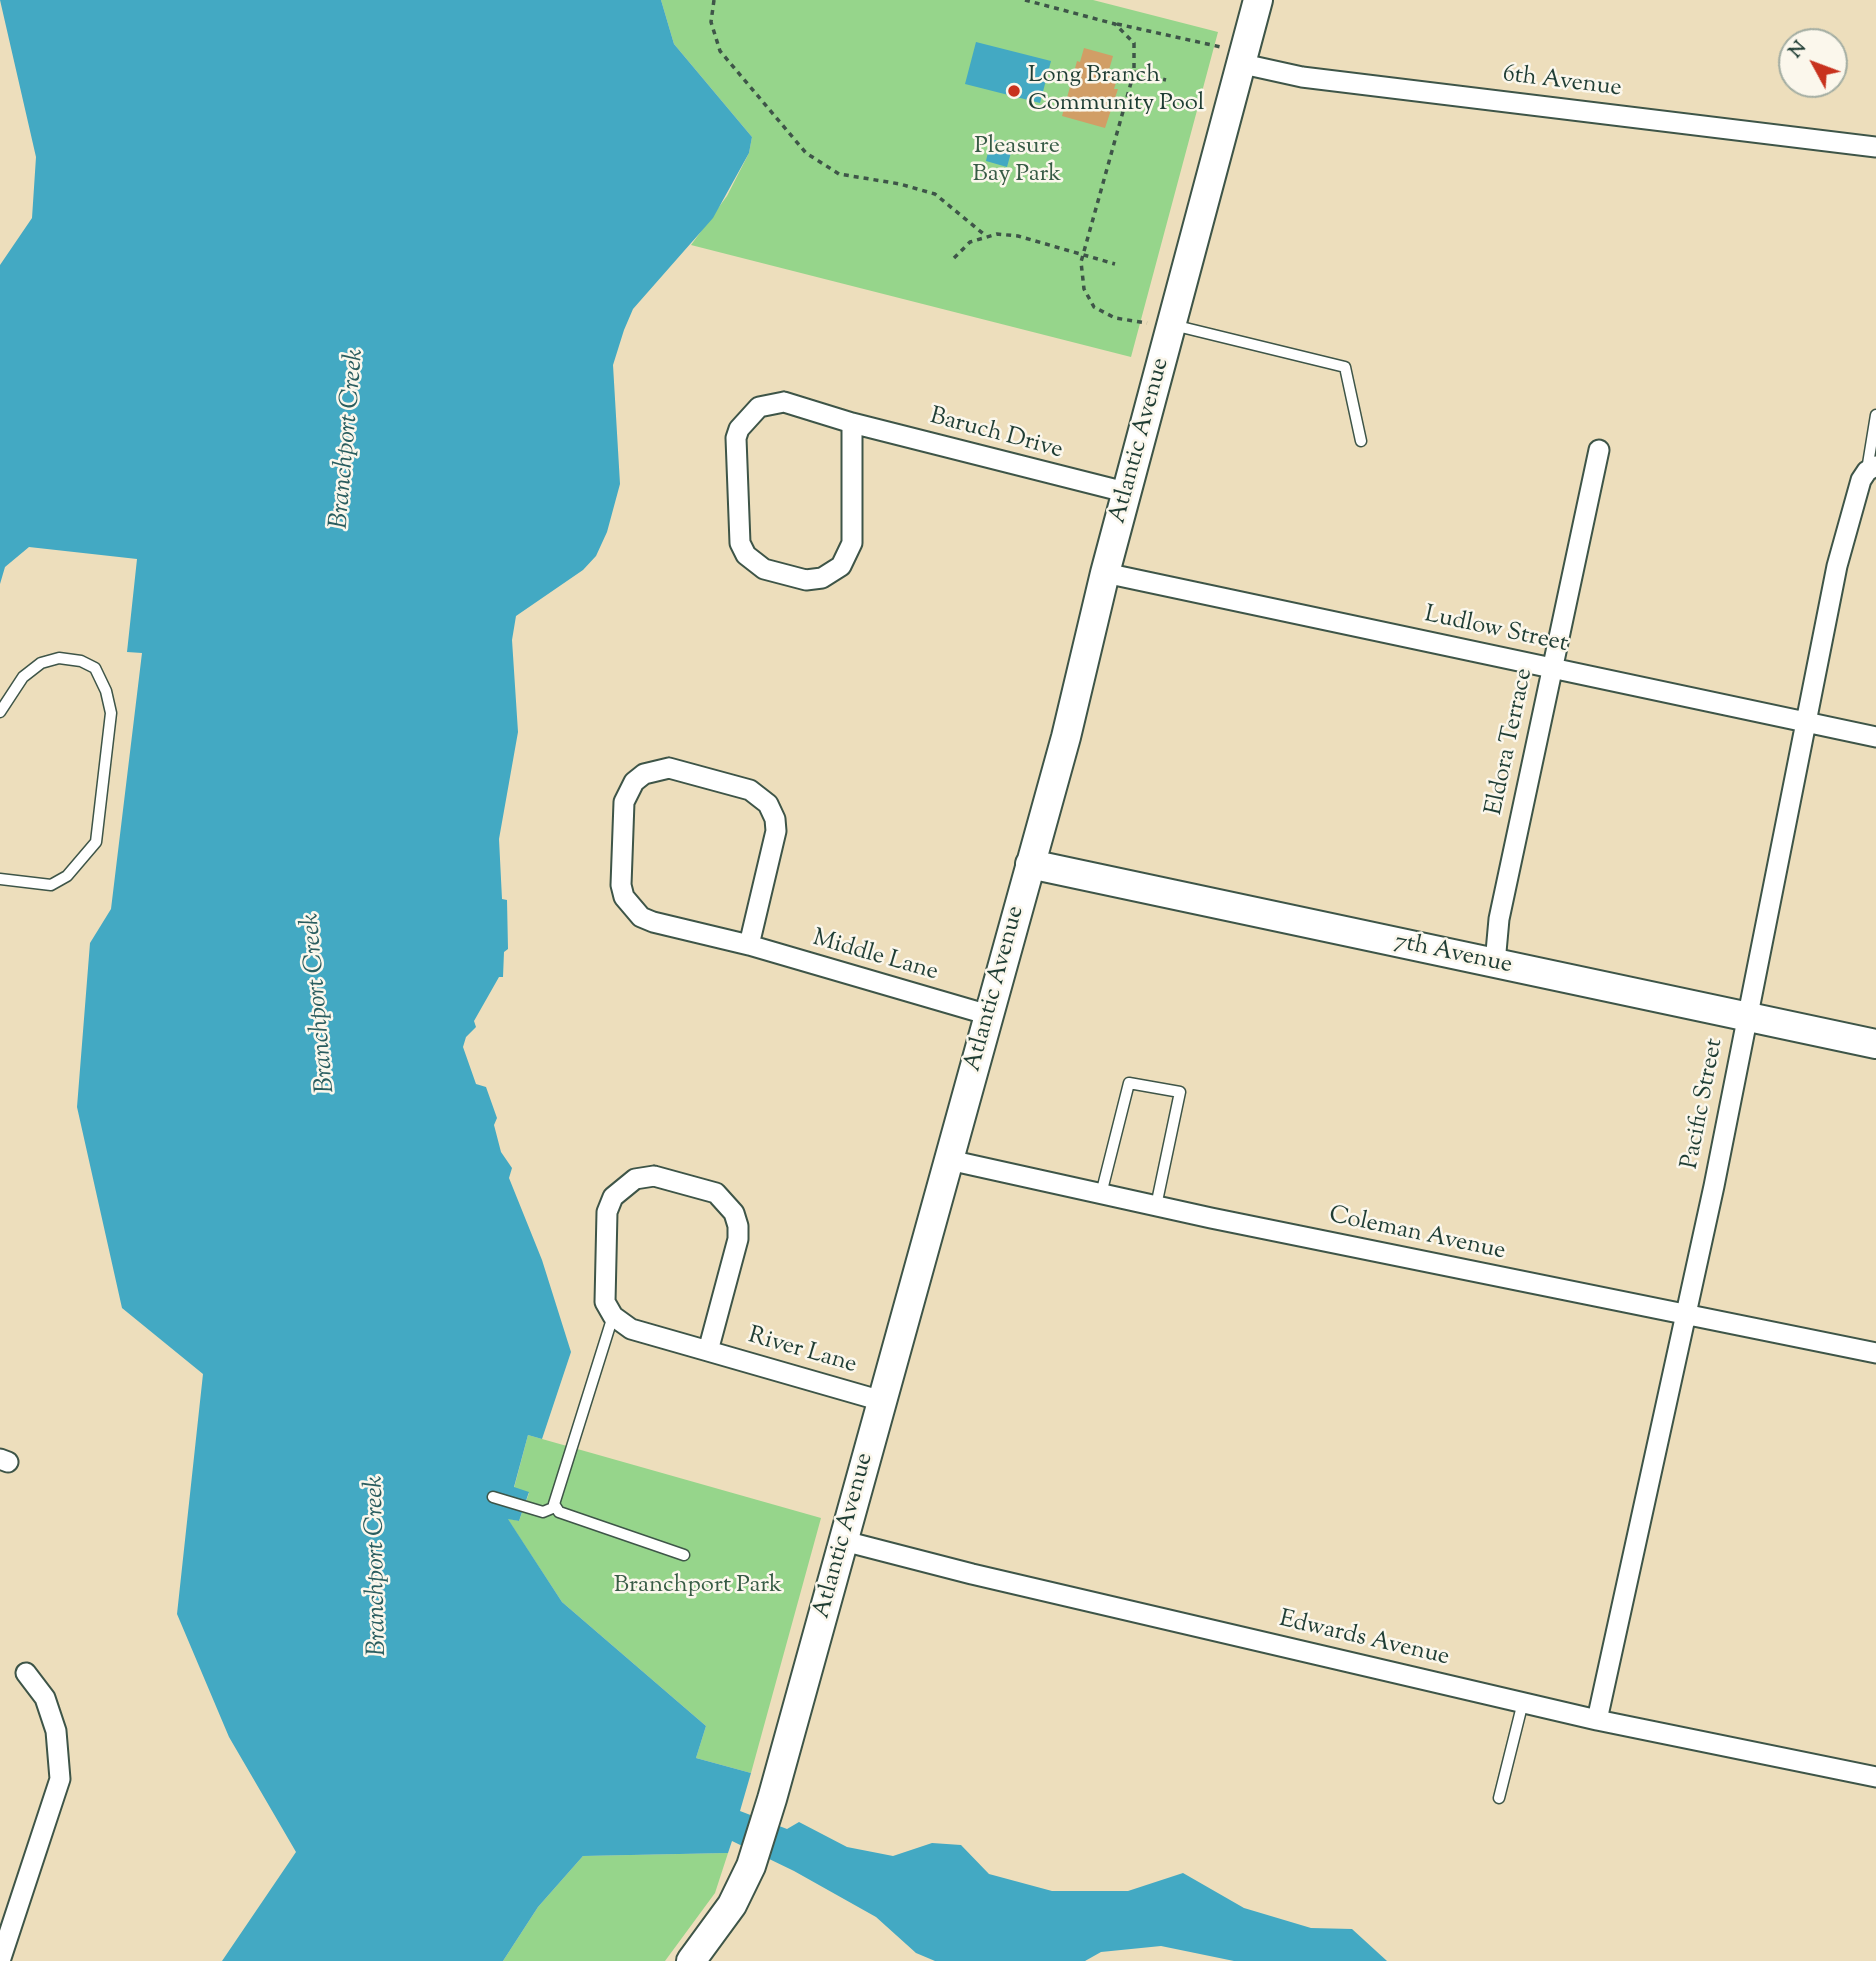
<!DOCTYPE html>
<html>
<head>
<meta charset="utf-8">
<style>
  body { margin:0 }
  #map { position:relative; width:1876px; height:1961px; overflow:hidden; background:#eddebc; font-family:"Sorts Mill Goudy",serif }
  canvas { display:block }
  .north { position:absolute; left:1778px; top:28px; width:70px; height:70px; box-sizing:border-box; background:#fbf7ec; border:2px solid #a3ada2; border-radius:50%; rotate:311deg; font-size:19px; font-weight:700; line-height:28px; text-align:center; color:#1f3d34 }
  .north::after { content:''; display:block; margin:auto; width:24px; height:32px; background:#c8321e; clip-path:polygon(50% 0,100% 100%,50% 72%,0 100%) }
</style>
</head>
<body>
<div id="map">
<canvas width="1876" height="1961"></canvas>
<div class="north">N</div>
</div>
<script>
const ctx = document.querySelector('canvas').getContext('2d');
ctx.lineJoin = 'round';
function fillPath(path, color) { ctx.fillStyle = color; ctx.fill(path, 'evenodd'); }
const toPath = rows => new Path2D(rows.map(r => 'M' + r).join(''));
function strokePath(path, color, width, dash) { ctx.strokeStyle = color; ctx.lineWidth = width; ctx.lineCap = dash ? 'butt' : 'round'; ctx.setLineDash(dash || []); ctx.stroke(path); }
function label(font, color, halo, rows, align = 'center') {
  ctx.font = font + ' "Sorts Mill Goudy",serif'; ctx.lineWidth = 5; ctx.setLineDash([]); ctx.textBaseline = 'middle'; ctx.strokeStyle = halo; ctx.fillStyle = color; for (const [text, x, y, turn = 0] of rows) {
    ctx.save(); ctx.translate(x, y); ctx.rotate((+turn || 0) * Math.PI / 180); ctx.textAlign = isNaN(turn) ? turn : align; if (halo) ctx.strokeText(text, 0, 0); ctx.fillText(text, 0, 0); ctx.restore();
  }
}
const green = toPath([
  [661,0,1093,0,1218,32,1131,357,691,245,727,196,749,153,752,137,674,44],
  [528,1435,821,1518,751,1773,696,1758,706,1726,562,1602,507,1518,519,1521,529,1493,514,1488],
  [728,1853,715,1893,665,1961,503,1961,538,1907,583,1856]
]);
const water = toPath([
  [0,0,661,0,674,44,752,137,749,153,713,218,633,309,624,330,613,365,620,484,607,532,596,556,583,570,516,616,512,640,518,732,499,839,502,899,507,900,508,949,504,952,503,977,499,977,474,1021,476,1027,466,1037,463,1047,476,1084,486,1087,497,1118,494,1125,501,1152,512,1168,509,1178,542,1260,571,1352,542,1439,528,1435,514,1487,529,1492,519,1521,508,1519,562,1602,706,1726,696,1758,751,1773,740,1811,787,1829,799,1822,847,1847,893,1856,932,1843,961,1845,989,1874,1052,1891,1128,1891,1183,1873,1244,1908,1311,1928,1352,1929,1387,1961,1234,1961,1161,1946,1101,1952,1085,1961,935,1961,916,1953,876,1917,794,1871,732,1841,728,1853,583,1856,538,1907,503,1961,222,1961,296,1852,229,1737,177,1614,203,1374,122,1308,77,1107,90,943,111,909,142,653,127,652,137,559,29,547,5,567,0,584,0,265,32,218,36,157],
  [976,42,1051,61,1040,103,965,84],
  [991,139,1013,145,1007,167,986,161]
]);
const building = toPath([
  [1084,48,1113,56,1109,70,1119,73,1114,89,1118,89,1105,128,1062,116,1077,61,1080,62]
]);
const path = toPath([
  [714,0,711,22,720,51,806,153,839,174,900,184,935,194,986,236],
  [1025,0,1115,24,1134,43,1134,72,1081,262,1084,289,1094,307,1115,318,1147,323],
  [1117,24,1221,47],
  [1134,72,1166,80],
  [954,258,970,242,997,234,1018,236,1115,264]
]);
const lane = toPath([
  [1173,325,1345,367,1361,441],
  [1867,470,1876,415],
  [0,712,23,677,41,663,59,658,81,661,95,668,106,691,111,713,96,842,67,876,51,885,0,879],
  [1101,1194,1129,1083,1180,1092,1156,1206],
  [613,1316,554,1504,559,1512,684,1555],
  [493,1497,543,1512,555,1507],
  [1499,1798,1523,1702]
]);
const street = toPath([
  [1243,64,1302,77,1876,147],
  [784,402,852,423,852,543,841,566,822,578,806,580,764,569,746,555,740,543,736,438,739,429,759,407,784,402],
  [852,423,1129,493],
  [1105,573,1876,737],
  [669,768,750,790,768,804,775,819,776,831,749,945,653,922,641,917,624,897,621,885,624,802,634,782,644,774,669,768],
  [749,945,989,1015],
  [1495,963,1499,919,1599,450],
  [949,1160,1211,1218,1876,1353],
  [654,1176,716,1193,734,1213,738,1226,738,1239,708,1351,631,1329,613,1316,605,1302,607,1212,613,1197,635,1179,654,1176],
  [708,1351,882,1401],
  [0,1459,8,1462],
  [844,1541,972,1574,1597,1720,1876,1777],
  [1597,1720,1714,1186,1837,566,1861,480,1867,471,1876,466],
  [0,1961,60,1779,56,1731,45,1698,26,1673]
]);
const secondary = toPath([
  [1030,864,1876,1044],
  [691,1961,732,1905,751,1866,772,1799,1066,737,1105,573,1258,0]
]);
const markers = [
  [1014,91,7,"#c8321e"]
];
const poiNames = [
  ["Long Branch",1028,77],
  ["Community Pool",1028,105]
];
const streetNames = [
  ["6th Avenue",1562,83,7],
  ["Baruch Drive",996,435,15],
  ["Atlantic Avenue",1141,441,-75],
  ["Ludlow Street",1496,631,12],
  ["Eldora Terrace",1511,742,-78],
  ["7th Avenue",1453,955,12],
  ["Middle Lane",875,957,16],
  ["Atlantic Avenue",996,989,-75],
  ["Pacific Street",1704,1104,-79],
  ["Coleman Avenue",1417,1235,12],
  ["River Lane",802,1352,16],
  ["Atlantic Avenue",845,1536,-75],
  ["Edwards Avenue",1364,1640,13]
];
const parkNames = [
  ["Pleasure",1017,148],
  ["Bay Park",1017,176],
  ["Branchport Park",698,1587]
];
const waterNames = [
  ["Branchport Creek",349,439,-85],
  ["Branchport Creek",320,1003,-95],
  ["Branchport Creek",378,1566,-91]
];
fillPath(green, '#96d58b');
fillPath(water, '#43a9c3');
fillPath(building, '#d19e66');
strokePath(lane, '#3e5548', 13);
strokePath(street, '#3e5548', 23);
strokePath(secondary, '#3e5548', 32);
strokePath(path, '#3e5548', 3.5, [5, 5]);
strokePath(lane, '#fff', 10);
strokePath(street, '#fff', 19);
strokePath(secondary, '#fff', 28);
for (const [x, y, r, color] of markers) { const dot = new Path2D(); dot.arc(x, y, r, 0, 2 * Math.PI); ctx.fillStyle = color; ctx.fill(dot); strokePath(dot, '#fbf7ec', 2.5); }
label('24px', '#1f3d34', '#fbf7ec', poiNames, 'left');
label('24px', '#1f3d34', '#fbf7ec', streetNames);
label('24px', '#375b45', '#fbf7ec', parkNames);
label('italic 26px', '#2a5d5f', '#fbf7ec', waterNames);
</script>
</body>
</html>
